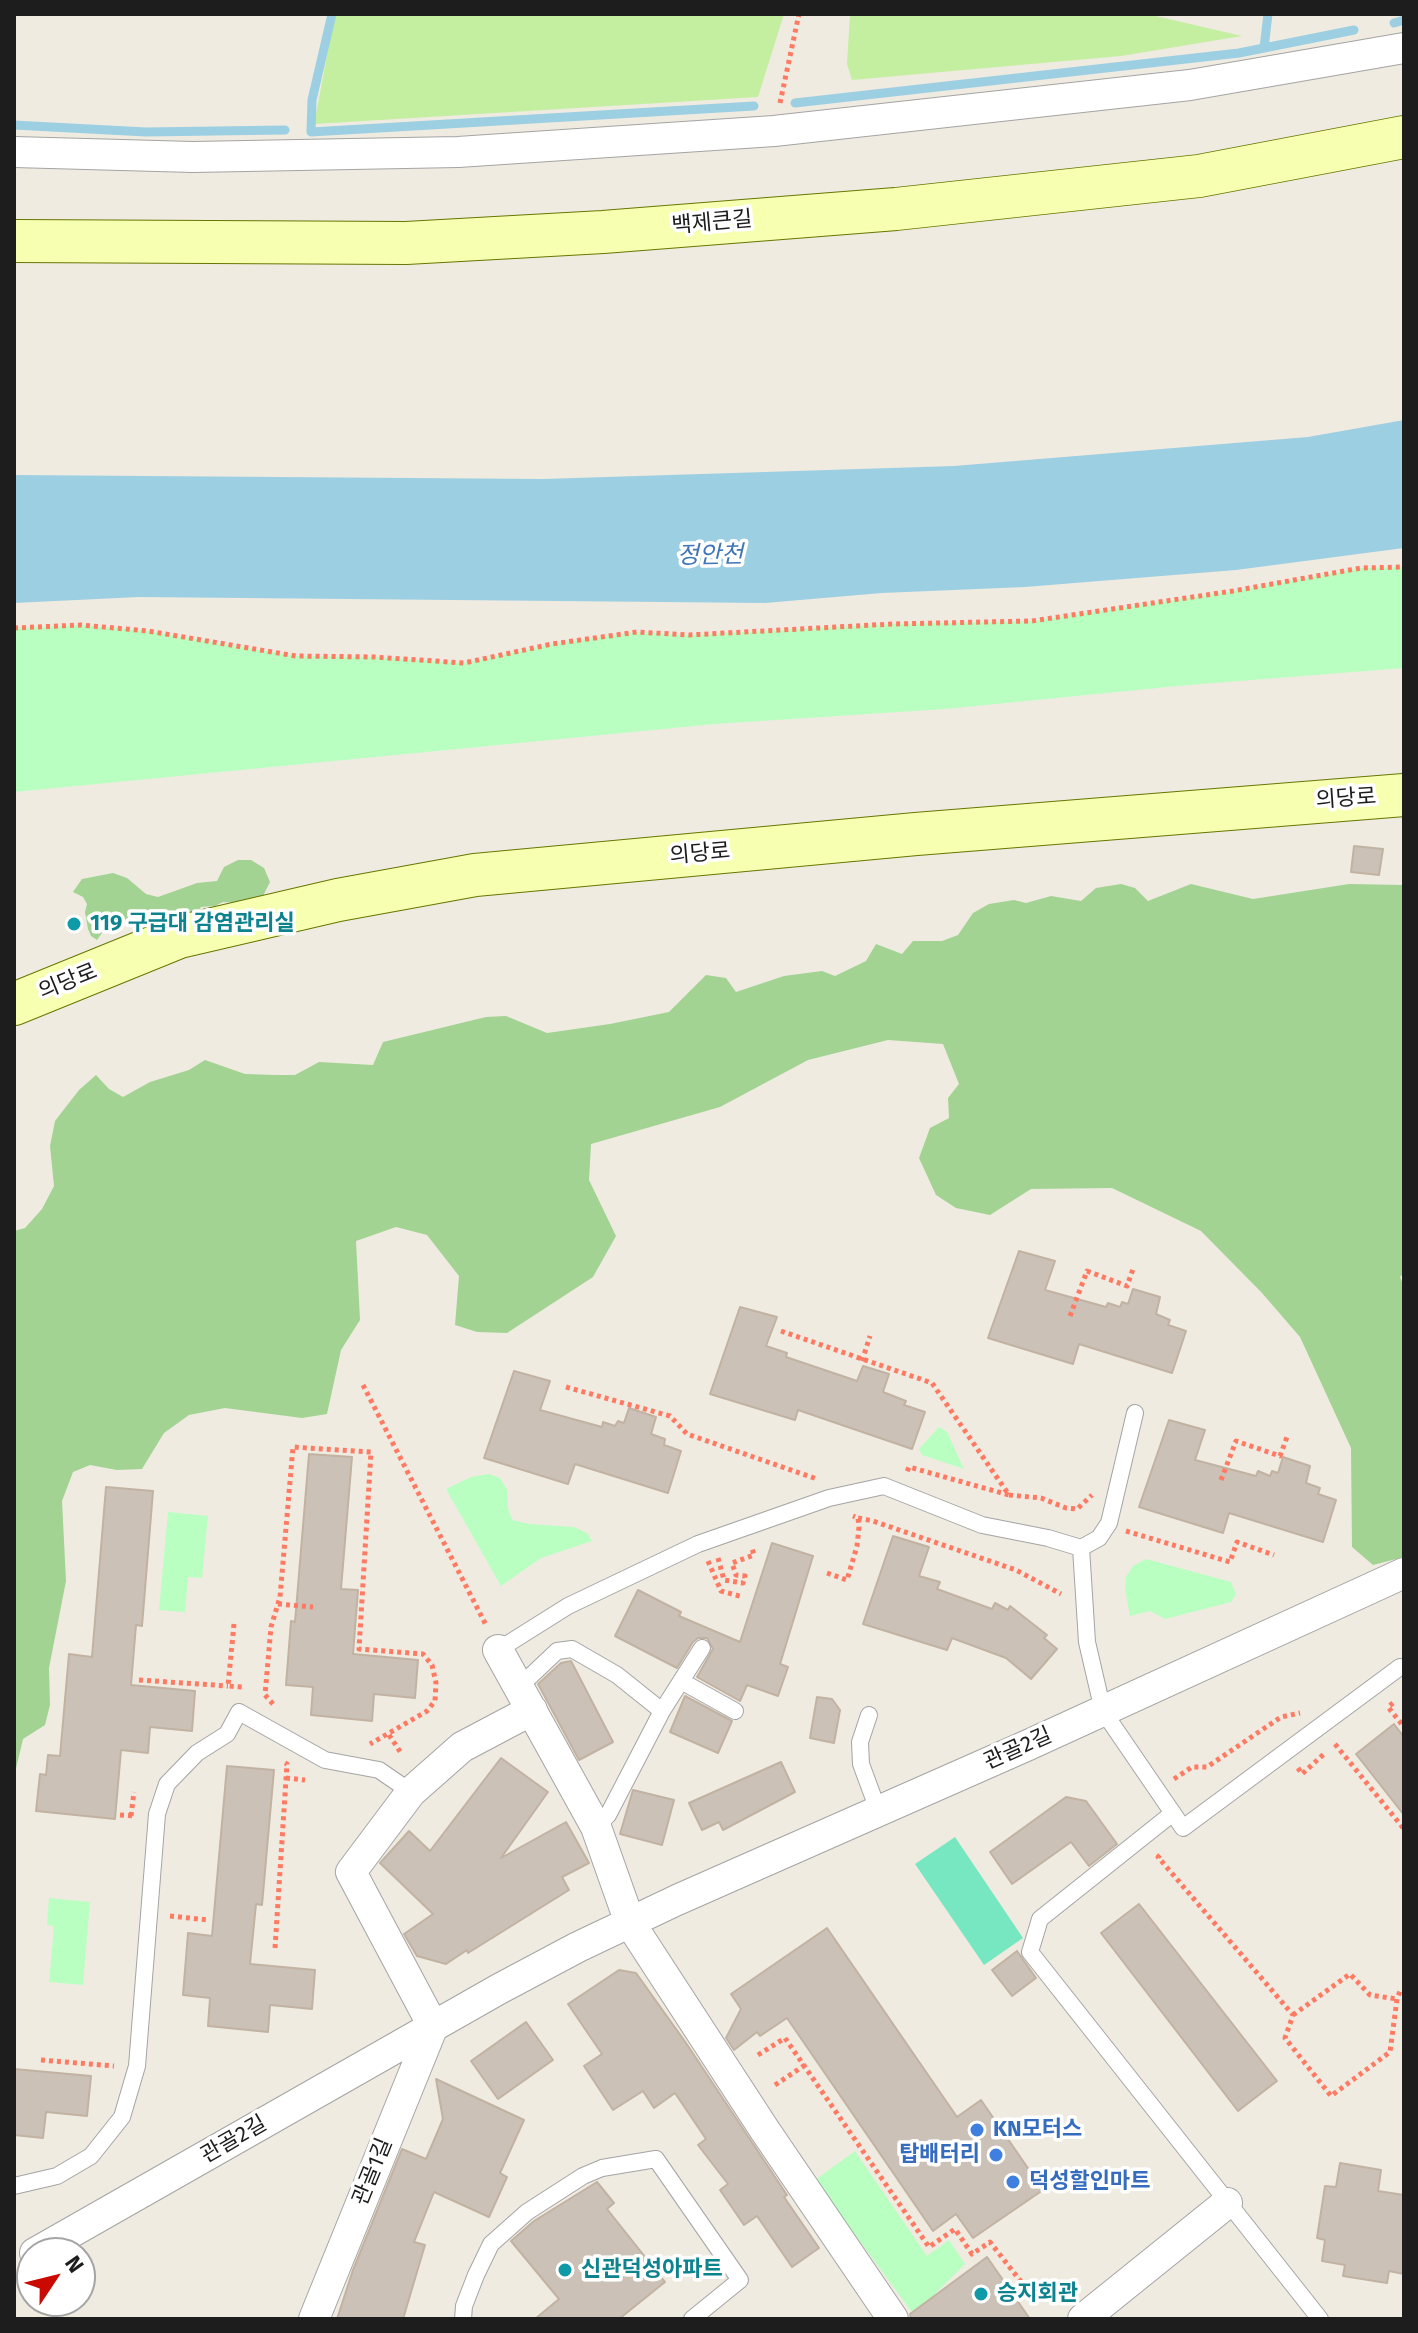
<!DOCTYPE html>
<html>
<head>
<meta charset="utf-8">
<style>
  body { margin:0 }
  #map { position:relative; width:1418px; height:2333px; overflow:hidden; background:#efebe1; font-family:"Fira Sans",sans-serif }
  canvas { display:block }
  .frame { position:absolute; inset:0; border:16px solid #1d1d1d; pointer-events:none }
  .north { position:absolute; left:16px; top:2237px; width:80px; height:80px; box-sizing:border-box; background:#fff; border:2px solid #a5a5a5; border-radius:50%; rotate:55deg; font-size:22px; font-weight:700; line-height:32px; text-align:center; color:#1d1d1d }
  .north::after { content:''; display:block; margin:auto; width:28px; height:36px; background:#ca0900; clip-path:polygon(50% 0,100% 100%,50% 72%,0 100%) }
</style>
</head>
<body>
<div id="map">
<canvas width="1418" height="2333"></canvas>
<div class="frame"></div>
<div class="north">N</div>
</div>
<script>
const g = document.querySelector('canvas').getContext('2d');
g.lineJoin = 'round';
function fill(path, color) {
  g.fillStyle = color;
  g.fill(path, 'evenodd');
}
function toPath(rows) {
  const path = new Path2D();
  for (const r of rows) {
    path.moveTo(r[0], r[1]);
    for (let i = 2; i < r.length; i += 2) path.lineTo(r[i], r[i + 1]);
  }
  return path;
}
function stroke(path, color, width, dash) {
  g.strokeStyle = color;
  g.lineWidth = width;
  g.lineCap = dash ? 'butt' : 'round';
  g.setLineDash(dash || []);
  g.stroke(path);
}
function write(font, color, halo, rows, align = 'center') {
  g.font = font + ' "Fira Sans","Noto Sans KR",sans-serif';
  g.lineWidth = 7;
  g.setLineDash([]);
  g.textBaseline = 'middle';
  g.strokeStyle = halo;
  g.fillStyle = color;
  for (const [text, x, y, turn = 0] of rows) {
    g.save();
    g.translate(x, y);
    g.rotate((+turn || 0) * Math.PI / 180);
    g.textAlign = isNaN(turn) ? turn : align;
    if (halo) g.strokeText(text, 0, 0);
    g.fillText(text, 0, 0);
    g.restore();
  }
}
fill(toPath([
  [335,14,784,14,758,97,314,124],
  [850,14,1147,14,1242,36,1121,56,852,80,847,64]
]), '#c4efa1');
fill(toPath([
  [238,860,251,860,264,868,270,882,259,904,223,902,215,906,201,907,196,914,171,918,154,929,125,921,115,922,107,926,97,940,91,936,88,929,85,912,87,904,83,897,73,892,82,879,113,873,127,878,146,894,158,897,197,883,217,881,224,867],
  [1121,884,1135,888,1148,901,1191,884,1253,899,1349,884,1404,885,1404,1273,1400,1277,1404,1287,1404,1557,1373,1565,1352,1547,1351,1448,1300,1337,1262,1293,1201,1231,1112,1188,1031,1189,990,1215,956,1208,936,1195,919,1158,930,1128,949,1118,948,1098,959,1084,943,1044,888,1040,808,1060,720,1107,591,1144,589,1180,616,1236,593,1277,507,1333,477,1332,455,1325,459,1276,427,1235,396,1227,356,1241,360,1320,341,1350,327,1414,302,1418,225,1408,189,1415,164,1433,142,1469,117,1470,90,1465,73,1472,62,1501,66,1581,49,1668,50,1705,45,1725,23,1739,14,1777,14,1231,25,1228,42,1209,54,1186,50,1146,55,1121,79,1090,96,1075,109,1089,123,1097,150,1082,189,1070,205,1060,245,1074,276,1075,295,1075,319,1062,373,1065,383,1042,486,1017,506,1016,547,1033,610,1024,669,1012,706,975,726,978,736,992,784,976,822,971,835,976,866,961,876,944,902,954,913,941,942,941,958,935,973,913,989,904,1014,900,1026,903,1051,896,1081,901,1096,888]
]), '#a2d392');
fill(toPath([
  [1404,567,1404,668,1188,685,945,709,715,724,14,792,14,628,81,625,148,631,296,656,374,657,464,663,552,644,637,632,689,635,892,624,1032,621,1233,591,1361,568],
  [939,1427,947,1432,964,1469,922,1455,919,1449],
  [489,1474,500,1478,507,1490,508,1508,512,1520,529,1524,574,1527,587,1533,592,1541,541,1558,501,1586,446,1489,471,1477],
  [168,1512,208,1516,202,1578,188,1577,185,1612,159,1610],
  [1146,1559,1231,1582,1236,1594,1231,1602,1165,1619,1150,1611,1130,1616,1125,1589,1126,1577,1133,1566],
  [49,1898,90,1902,83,1985,49,1982,54,1926,47,1925],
  [855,2151,927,2256,949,2240,965,2264,914,2315,815,2180]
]), '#b9ffc1');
fill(toPath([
  [955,1837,1023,1938,984,1965,915,1864]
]), '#77e7c1');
fill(toPath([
  [1404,420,1404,548,1236,570,1025,587,882,593,765,603,139,597,14,603,14,475,543,479,954,466,1308,437]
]), '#9dcfe2');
stroke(toPath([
  [332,14,312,100,311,132,754,106],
  [1394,23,1404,20],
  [1264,48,1268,14],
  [795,103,1239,53,1354,30],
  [14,125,146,132,285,130]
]), '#9dcfe2', 9);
const building = toPath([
  [1354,846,1383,849,1379,875,1351,872,1354,846],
  [1019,1251,1055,1261,1045,1290,1106,1307,1108,1303,1120,1307,1122,1302,1128,1304,1133,1289,1160,1297,1156,1314,1170,1320,1168,1325,1186,1331,1172,1373,1079,1344,1073,1364,988,1338,1019,1251],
  [740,1307,777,1317,766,1346,787,1353,786,1357,857,1381,863,1366,889,1374,883,1392,906,1401,904,1405,925,1412,912,1449,798,1410,795,1420,710,1394,740,1307],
  [514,1371,550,1381,540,1410,602,1427,603,1422,615,1426,618,1421,624,1423,629,1408,656,1417,651,1434,665,1439,664,1445,681,1451,668,1493,575,1464,568,1484,484,1458,514,1371],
  [1169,1420,1205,1430,1195,1460,1256,1476,1258,1471,1270,1476,1272,1471,1278,1473,1283,1457,1310,1466,1306,1483,1320,1488,1318,1494,1336,1500,1323,1542,1229,1513,1223,1533,1139,1507,1169,1420],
  [309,1454,352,1457,341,1589,358,1590,353,1654,418,1660,415,1698,374,1694,372,1721,311,1715,313,1687,286,1685,291,1621,295,1622,309,1454],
  [106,1487,153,1491,142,1626,136,1625,131,1685,195,1691,192,1731,150,1727,148,1753,121,1750,115,1819,36,1811,40,1774,46,1775,48,1755,60,1756,69,1654,92,1657,106,1487],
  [893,1536,929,1547,919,1576,940,1582,937,1589,992,1609,995,1603,1008,1610,1010,1606,1047,1635,1044,1638,1057,1649,1031,1679,1006,1658,952,1638,947,1650,863,1624,893,1536],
  [772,1543,813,1556,780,1664,788,1667,778,1696,747,1685,740,1701,697,1677,713,1649,707,1638,698,1638,693,1642,677,1668,615,1636,638,1590,681,1612,679,1616,740,1642,772,1543],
  [571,1661,613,1742,579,1760,538,1684,561,1663,571,1661],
  [685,1696,732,1721,718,1753,670,1732,685,1696],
  [817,1697,832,1699,840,1710,834,1743,810,1738,817,1697],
  [1394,1724,1404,1737,1404,1815,1356,1754,1394,1724],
  [501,1758,548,1792,501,1858,566,1822,589,1863,562,1877,569,1890,468,1953,467,1950,446,1964,417,1956,404,1934,433,1914,380,1863,409,1831,430,1851,501,1758],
  [781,1762,795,1792,723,1830,719,1822,702,1830,689,1803,781,1762],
  [227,1766,274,1770,262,1905,256,1904,250,1964,315,1970,312,2009,270,2005,268,2032,208,2026,210,1998,183,1995,188,1933,212,1936,227,1766],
  [633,1790,674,1800,662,1845,620,1834,633,1790],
  [1066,1797,1086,1801,1117,1844,1089,1866,1071,1842,1012,1884,990,1852,1066,1797],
  [1139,1904,1277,2081,1238,2111,1101,1933,1139,1904],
  [827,1928,957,2117,981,2100,1043,2190,973,2238,956,2214,933,2231,787,2018,760,2036,757,2032,734,2050,726,2038,741,2009,731,1994,827,1928],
  [1017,1951,1036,1978,1012,1996,992,1970,1017,1951],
  [619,1970,636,1973,686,2043,787,2195,784,2197,819,2248,792,2267,757,2216,744,2225,720,2190,728,2184,698,2145,706,2139,675,2093,654,2108,643,2091,613,2110,584,2066,602,2054,568,2004,619,1970],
  [526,2022,553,2060,498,2099,471,2061,526,2022],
  [14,2069,91,2076,87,2116,46,2112,43,2138,14,2135,14,2069],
  [436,2079,524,2120,500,2173,507,2177,489,2217,434,2192,414,2242,425,2245,403,2319,337,2319,353,2270,402,2149,426,2159,443,2119,436,2079],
  [1340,2163,1381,2170,1378,2191,1404,2195,1404,2274,1389,2271,1387,2283,1343,2276,1345,2265,1322,2261,1325,2240,1317,2238,1325,2186,1336,2187,1340,2163],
  [597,2182,614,2203,607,2209,665,2282,619,2319,535,2319,559,2299,511,2241,534,2221,597,2182],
  [987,2257,1030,2319,911,2319,910,2314,987,2257]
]);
fill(building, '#cbc1b7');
stroke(building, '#c2b2a2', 2);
const service = toPath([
  [1081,1548,1087,1642,1103,1711,1183,1828,1400,1667,1404,1668],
  [498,1650,568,1606,698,1544,829,1498,884,1486,982,1525,1048,1538,1081,1548,1099,1538,1109,1523,1135,1413],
  [681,1681,735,1711],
  [519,1687,557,1651,572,1649,617,1675,662,1711,608,1815,596,1827],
  [662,1711,702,1648],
  [869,1715,860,1742,861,1764,878,1810],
  [1173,1813,1040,1919,1030,1952,1320,2319],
  [14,2186,57,2176,91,2156,122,2117,137,2066,157,1814,167,1784,197,1753,227,1734,239,1712,325,1760,379,1770,411,1792],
  [463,2319,464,2306,476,2275,491,2244,527,2212,583,2176,602,2168,656,2159,740,2280,692,2319]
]);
const minor = toPath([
  [14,152,193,157,458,152,774,131,1190,85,1404,48],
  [498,1650,596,1827,630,1923,764,2129,893,2319],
  [35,2253,499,1989,578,1947,677,1900,1026,1746,1404,1573],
  [314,2319,433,2026,351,1872,411,1792,462,1747,532,1710],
  [1083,2319,1227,2203]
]);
const secondary = toPath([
  [14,241,406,243,603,232,896,209,1199,176,1404,137],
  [14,1004,179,937,338,900,475,875,916,834,1404,795]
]);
stroke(service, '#a4a4a4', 18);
stroke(minor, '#a4a4a4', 32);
stroke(secondary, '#657800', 44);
stroke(toPath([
  [780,103,799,14],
  [14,628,81,625,148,631,296,656,374,657,464,663,552,644,637,632,689,635,892,624,1032,621,1233,591,1361,568,1404,567],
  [1070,1316,1087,1271,1127,1286,1133,1269],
  [781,1331,932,1383,1009,1495,909,1467,906,1474],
  [862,1361,870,1336],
  [363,1385,487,1627],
  [566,1387,670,1416,687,1434,817,1479],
  [1221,1480,1236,1441,1280,1456,1287,1437],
  [1009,1495,1041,1498,1066,1508,1077,1509,1092,1495],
  [858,1518,873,1521,1016,1570,1061,1594],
  [1126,1531,1230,1562,1237,1542,1274,1555],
  [718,1558,724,1580,743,1583,745,1576,736,1575,732,1563,754,1555,752,1548],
  [708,1561,721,1591,743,1597],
  [827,1573,847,1580,857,1546,859,1527,858,1518,853,1516],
  [278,1604,313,1607],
  [234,1624,228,1686,242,1687],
  [139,1680,228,1686],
  [1393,1703,1388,1707,1404,1727],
  [273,1704,265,1695,271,1627,280,1597,293,1447,371,1452,359,1649,423,1654,432,1665,436,1683,435,1701,427,1711,370,1744],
  [389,1735,401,1753],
  [1335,1744,1404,1829],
  [1298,1768,1302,1774,1325,1753],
  [286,1778,305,1780],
  [1174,1779,1192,1767,1207,1767,1281,1717,1300,1713],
  [120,1815,136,1816],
  [131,1816,134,1792],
  [1160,1855,1158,1857,1293,2015,1285,2038,1331,2096,1390,2052,1397,1999,1400,1991,1404,1991],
  [170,1916,208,1920],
  [275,1948,287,1764,285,1763],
  [1293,2015,1350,1974,1370,1995,1397,1999],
  [758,2055,785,2038,929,2247,955,2229,972,2254,990,2242,1022,2283],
  [41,2060,114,2066],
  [775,2085,805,2065]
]), '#ff7a63', 5, [4, 4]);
stroke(service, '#fff', 16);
stroke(minor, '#fff', 30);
stroke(secondary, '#f7ffb0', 42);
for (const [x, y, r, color] of [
  [74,924,8,"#0f9aa8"],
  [977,2130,8,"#3f7fe0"],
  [996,2155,8,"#3f7fe0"],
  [1013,2182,8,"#3f7fe0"],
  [565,2270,8,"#0f9aa8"],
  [981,2294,8,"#0f9aa8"]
]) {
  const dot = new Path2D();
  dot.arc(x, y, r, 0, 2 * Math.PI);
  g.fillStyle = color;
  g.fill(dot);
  stroke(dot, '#fff', 3);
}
write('22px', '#1d1d1d', '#fff', [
  ["백제큰길",712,223,-5],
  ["의당로",1346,799,-4],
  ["의당로",700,854,-5],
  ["의당로",68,982,-22],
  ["관골2길",1018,1749,-24],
  ["관골2길",234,2140,-30],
  ["관골1길",373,2172,-68]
]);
write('bold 22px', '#0d838f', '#fff', [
  ["119 구급대 감염관리실",90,924],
  ["신관덕성아파트",581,2270],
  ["승지회관",997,2294]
], 'left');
write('bold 22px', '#366cbe', '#fff', [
  ["KN모터스",993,2130],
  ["탑배터리",980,2155,"right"],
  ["덕성할인마트",1029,2182]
], 'left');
write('italic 24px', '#4076b6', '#fff', [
  ["정안천",710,556,-1]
]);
</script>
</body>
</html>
